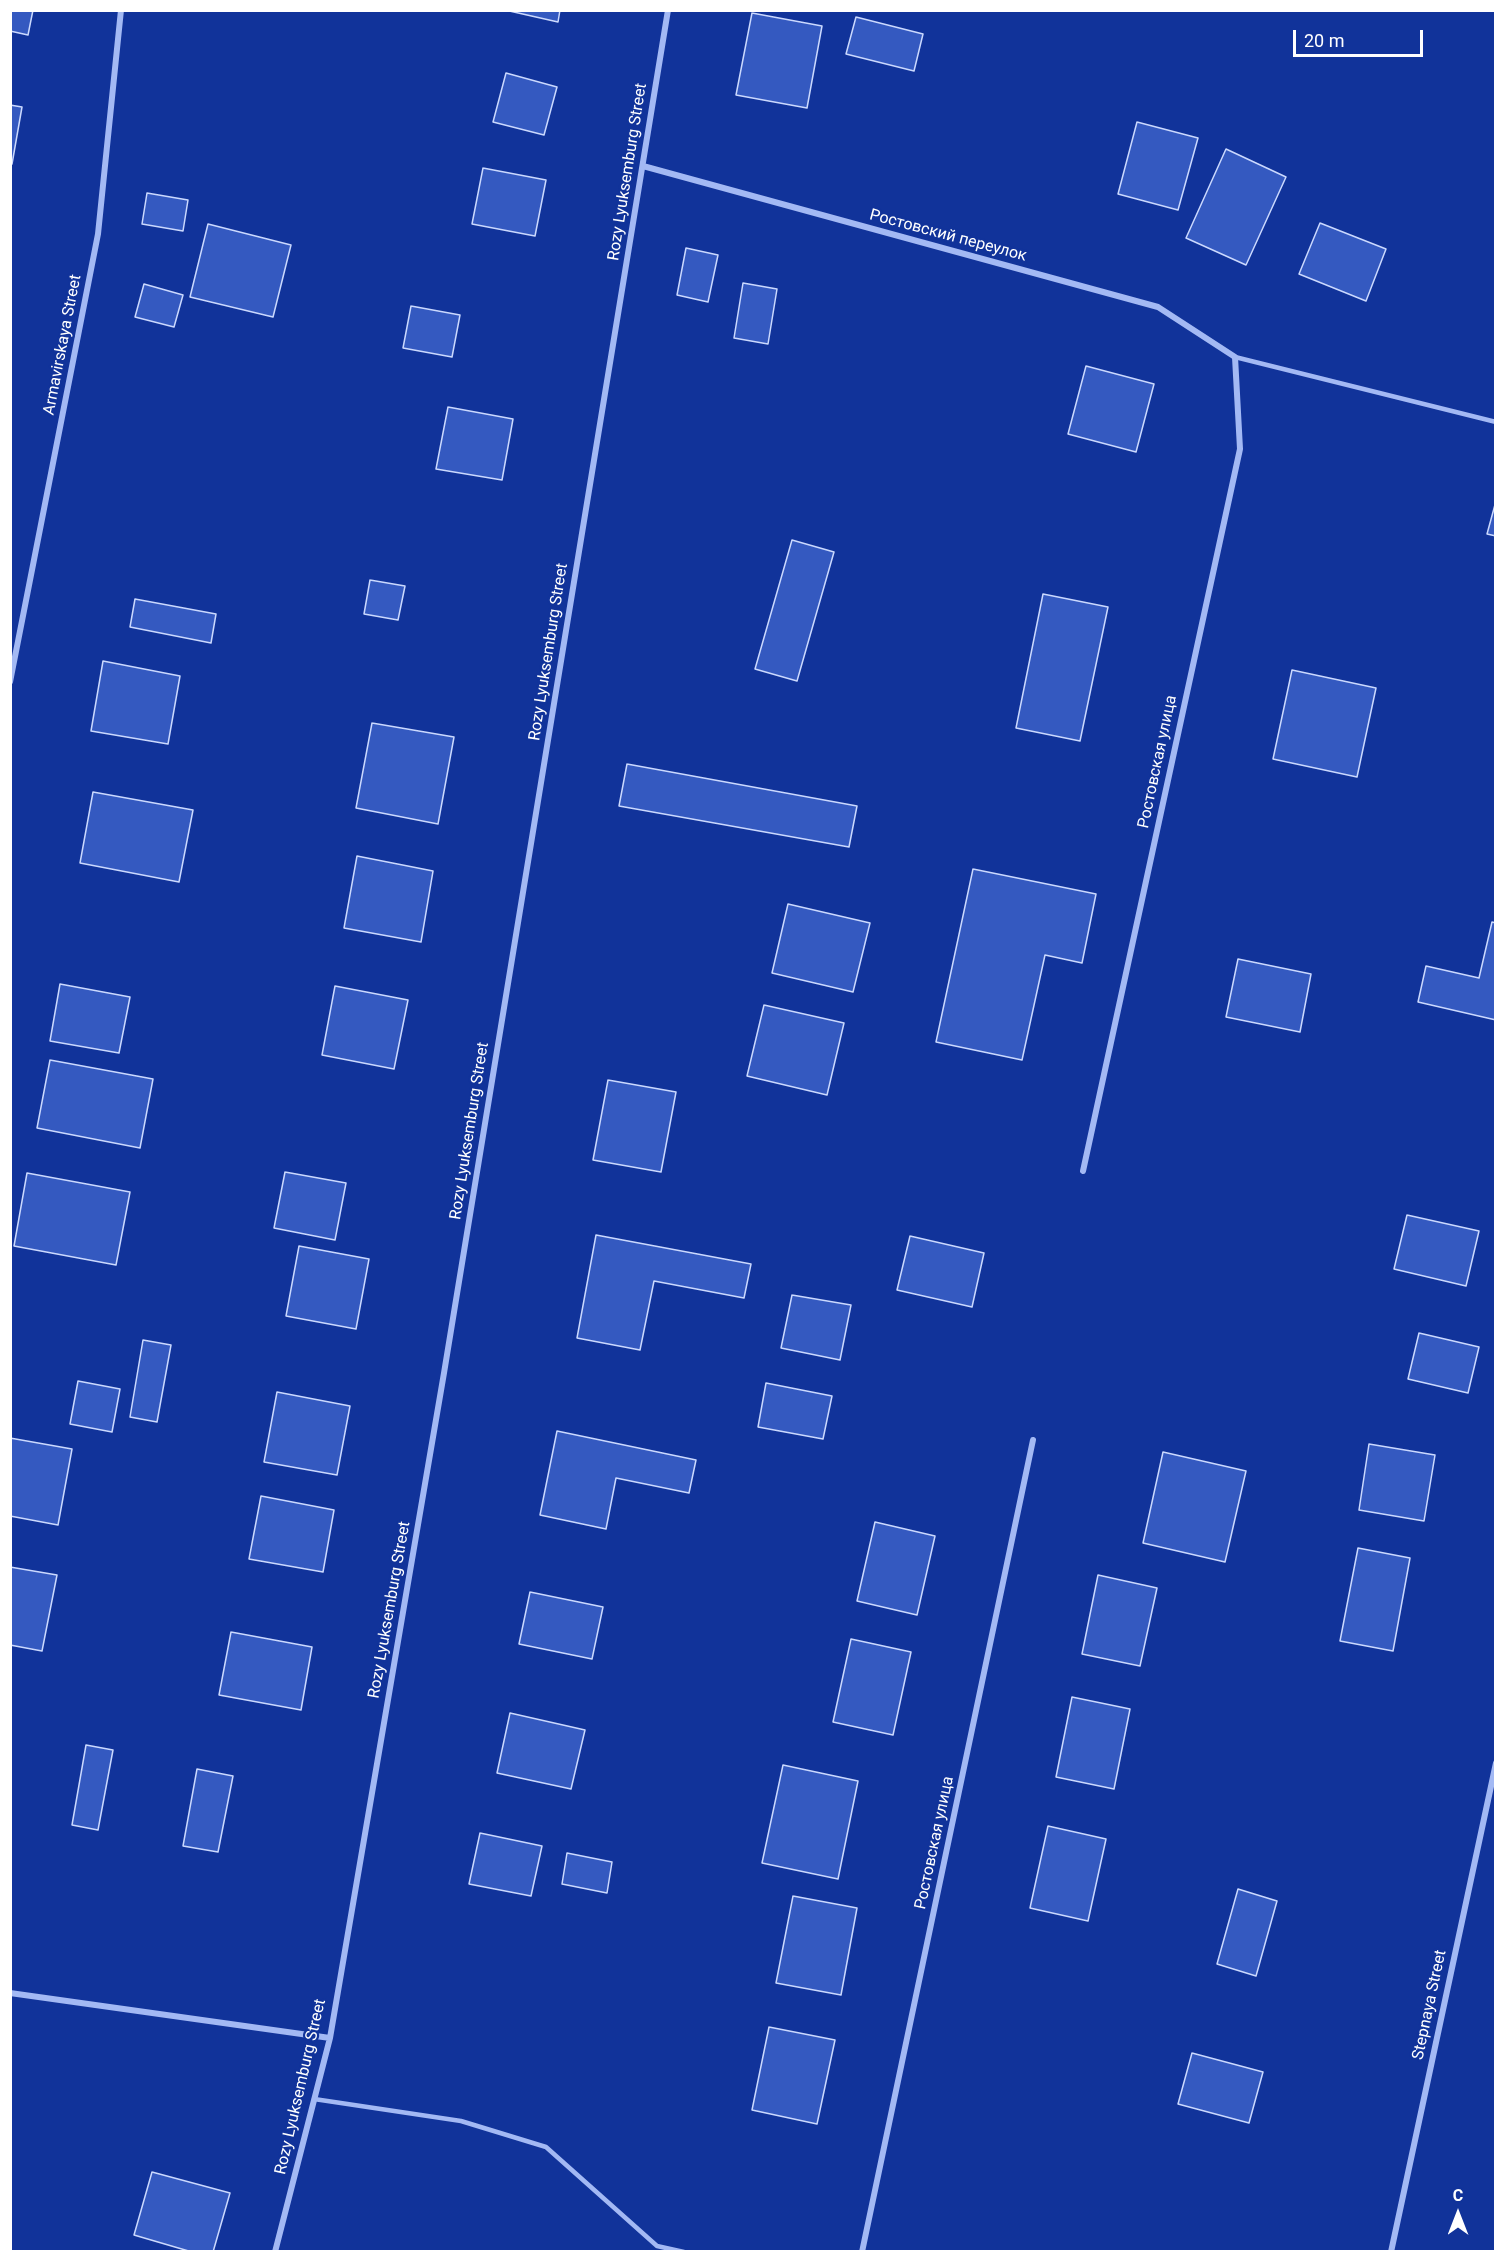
<!DOCTYPE html>
<html>
<head>
<meta charset="utf-8">
<style>
  body { margin:0 }
  #map { position:relative; width:1506px; height:2262px; overflow:hidden; background:#11339a; font-family:Roboto,sans-serif }
  canvas { display:block }
  .frame { position:absolute; inset:0; border:12px solid #fff; pointer-events:none }
  .north { position:absolute; left:1428px; top:2184px; width:60px; height:60px; -webkit-text-stroke:4px #11339a; paint-order:stroke; rotate:0deg; font-size:16px; font-weight:700; line-height:24px; text-align:center; color:#fff }
  .north::after { content:''; display:block; margin:auto; width:21px; height:27px; background:#fff; clip-path:polygon(50% 0,100% 100%,50% 72%,0 100%) }
  .scale { position:absolute; left:1293px; top:30px; width:130px; height:27px; box-sizing:border-box; border:3px solid #fff; border-top:0; padding-left:8px; font-size:18px; line-height:21px; white-space:nowrap; color:#fff; -webkit-text-stroke:4px #11339a; paint-order:stroke }
</style>
</head>
<body>
<div id="map">
<canvas width="1506" height="2262"></canvas>
<div class="frame"></div>
<div class="north">С</div>
<div class="scale">20 m</div>
</div>
<script>
const g = document.querySelector('canvas').getContext('2d');
g.lineJoin = 'round';
function fill(path, color) {
  g.fillStyle = color;
  g.fill(path, 'evenodd');
}
function toPath(rows) {
  const path = new Path2D();
  for (const r of rows) {
    path.moveTo(r[0], r[1]);
    for (let i = 2; i < r.length; i += 2) path.lineTo(r[i], r[i + 1]);
  }
  return path;
}
function stroke(path, color, width, dash) {
  g.strokeStyle = color;
  g.lineWidth = width;
  g.lineCap = dash ? 'butt' : 'round';
  g.setLineDash(dash || []);
  g.stroke(path);
}
function write(font, color, halo, rows, align = 'center') {
  g.font = font + ' Roboto,sans-serif';
  g.lineWidth = 4.5;
  g.setLineDash([]);
  g.textBaseline = 'middle';
  g.strokeStyle = halo;
  g.fillStyle = color;
  for (const [text, x, y, turn = 0] of rows) {
    g.save();
    g.translate(x, y);
    g.rotate((+turn || 0) * Math.PI / 180);
    g.textAlign = isNaN(turn) ? turn : align;
    if (halo) g.strokeText(text, 0, 0);
    g.fillText(text, 0, 0);
    g.restore();
  }
}
const building = toPath([
  [10,10,33,10,28,35,10,31,10,10],
  [505,10,560,10,558,22,505,10],
  [752,13,822,26,807,108,736,95,752,13],
  [856,17,923,34,914,71,846,54,856,17],
  [506,73,557,87,544,135,493,122,506,73],
  [10,105,22,107,12,164,10,164,10,105],
  [1137,122,1198,138,1178,210,1118,194,1137,122],
  [1226,149,1286,177,1246,265,1186,238,1226,149],
  [483,168,546,180,535,236,472,224,483,168],
  [147,193,188,200,183,231,142,224,147,193],
  [1320,223,1386,249,1366,301,1299,274,1320,223],
  [208,224,291,245,273,317,190,297,208,224],
  [686,248,718,255,708,302,677,295,686,248],
  [743,283,777,289,768,344,734,338,743,283],
  [144,284,183,295,174,327,135,317,144,284],
  [411,306,460,315,452,357,403,348,411,306],
  [1086,366,1154,384,1136,452,1068,434,1086,366],
  [448,407,513,419,502,480,436,469,448,407],
  [1496,501,1496,536,1487,534,1496,501],
  [792,540,834,552,797,681,755,669,792,540],
  [370,580,405,586,398,620,364,614,370,580],
  [1043,594,1108,607,1080,741,1016,728,1043,594],
  [135,599,216,614,211,643,130,627,135,599],
  [103,661,180,676,168,744,91,731,103,661],
  [1292,670,1376,688,1357,777,1273,759,1292,670],
  [372,723,454,737,438,824,356,808,372,723],
  [627,764,857,806,849,847,619,806,627,764],
  [93,792,193,810,179,882,80,863,93,792],
  [357,856,433,871,421,942,344,928,357,856],
  [973,869,1096,894,1082,963,1045,955,1022,1060,936,1042,973,869],
  [788,904,870,923,853,992,772,973,788,904],
  [1492,922,1496,923,1496,1020,1418,1002,1426,966,1479,978,1492,922],
  [1238,959,1311,974,1300,1032,1226,1017,1238,959],
  [60,984,130,997,119,1053,50,1041,60,984],
  [335,986,408,1000,394,1069,322,1055,335,986],
  [764,1005,844,1023,827,1095,747,1076,764,1005],
  [50,1060,153,1079,140,1148,37,1128,50,1060],
  [608,1080,676,1092,661,1172,593,1160,608,1080],
  [285,1172,346,1183,335,1240,274,1228,285,1172],
  [27,1173,130,1192,116,1265,14,1246,27,1173],
  [1407,1215,1479,1231,1466,1286,1394,1269,1407,1215],
  [596,1235,751,1264,744,1298,654,1281,640,1350,577,1338,596,1235],
  [910,1236,984,1253,972,1307,897,1290,910,1236],
  [299,1246,369,1259,356,1329,286,1316,299,1246],
  [792,1295,851,1305,840,1360,781,1348,792,1295],
  [1419,1333,1479,1347,1468,1393,1408,1379,1419,1333],
  [143,1340,171,1345,157,1422,130,1417,143,1340],
  [78,1381,120,1389,112,1432,70,1424,78,1381],
  [766,1383,832,1396,823,1439,758,1427,766,1383],
  [277,1392,350,1406,337,1475,264,1462,277,1392],
  [557,1431,696,1460,689,1493,616,1478,606,1529,540,1515,557,1431],
  [10,1438,72,1449,58,1525,10,1516,10,1438],
  [1369,1444,1435,1455,1424,1521,1359,1510,1369,1444],
  [1163,1452,1246,1471,1225,1562,1143,1543,1163,1452],
  [261,1496,334,1510,323,1572,249,1559,261,1496],
  [875,1522,935,1536,917,1615,857,1601,875,1522],
  [1358,1548,1410,1558,1393,1651,1340,1641,1358,1548],
  [10,1567,57,1575,42,1651,10,1645,10,1567],
  [1098,1575,1157,1588,1140,1666,1082,1654,1098,1575],
  [530,1592,603,1607,592,1659,519,1644,530,1592],
  [231,1632,312,1647,301,1710,219,1695,231,1632],
  [851,1639,911,1652,893,1735,833,1722,851,1639],
  [1072,1697,1130,1709,1114,1789,1056,1777,1072,1697],
  [510,1713,585,1730,571,1789,497,1773,510,1713],
  [86,1745,113,1750,98,1830,72,1825,86,1745],
  [783,1765,858,1781,838,1879,762,1863,783,1765],
  [197,1769,233,1776,218,1852,183,1846,197,1769],
  [1048,1826,1106,1839,1088,1921,1030,1908,1048,1826],
  [480,1833,542,1846,531,1896,469,1884,480,1833],
  [567,1853,612,1862,607,1893,562,1884,567,1853],
  [1238,1889,1277,1901,1256,1976,1217,1964,1238,1889],
  [793,1896,857,1908,841,1995,776,1983,793,1896],
  [769,2027,835,2040,817,2124,752,2110,769,2027],
  [1192,2053,1263,2072,1249,2123,1178,2104,1192,2053],
  [152,2172,230,2193,213,2252,192,2252,134,2235,152,2172]
]);
fill(building, '#3459c0');
stroke(building, '#cbd9fe', 1.5);
stroke(toPath([
  [1235,357,1496,422],
  [314,2099,461,2121,546,2147,657,2246,684,2252]
]), '#a3b9f4', 4.5);
stroke(toPath([
  [643,166,1158,307,1235,357,1240,449,1083,1171],
  [10,682,98,234,121,10],
  [10,1993,330,2038],
  [275,2252,330,2038,444,1373,668,10],
  [862,2252,1033,1440],
  [1391,2252,1496,1763]
]), '#a3b9f4', 6);
write('16px', '#fff', '#11339a', [
  ["Rozy Lyuksemburg Street",628,172,-81],
  ["Ростовский переулок",948,236,15],
  ["Armavirskaya Street",63,345,-79],
  ["Rozy Lyuksemburg Street",549,652,-81],
  ["Ростовская улица",1158,762,-78],
  ["Rozy Lyuksemburg Street",470,1131,-81],
  ["Rozy Lyuksemburg Street",390,1610,-80],
  ["Ростовская улица",935,1843,-78],
  ["Stepnaya Street",1430,2005,-78],
  ["Rozy Lyuksemburg Street",301,2087,-77]
]);
</script>
</body>
</html>
